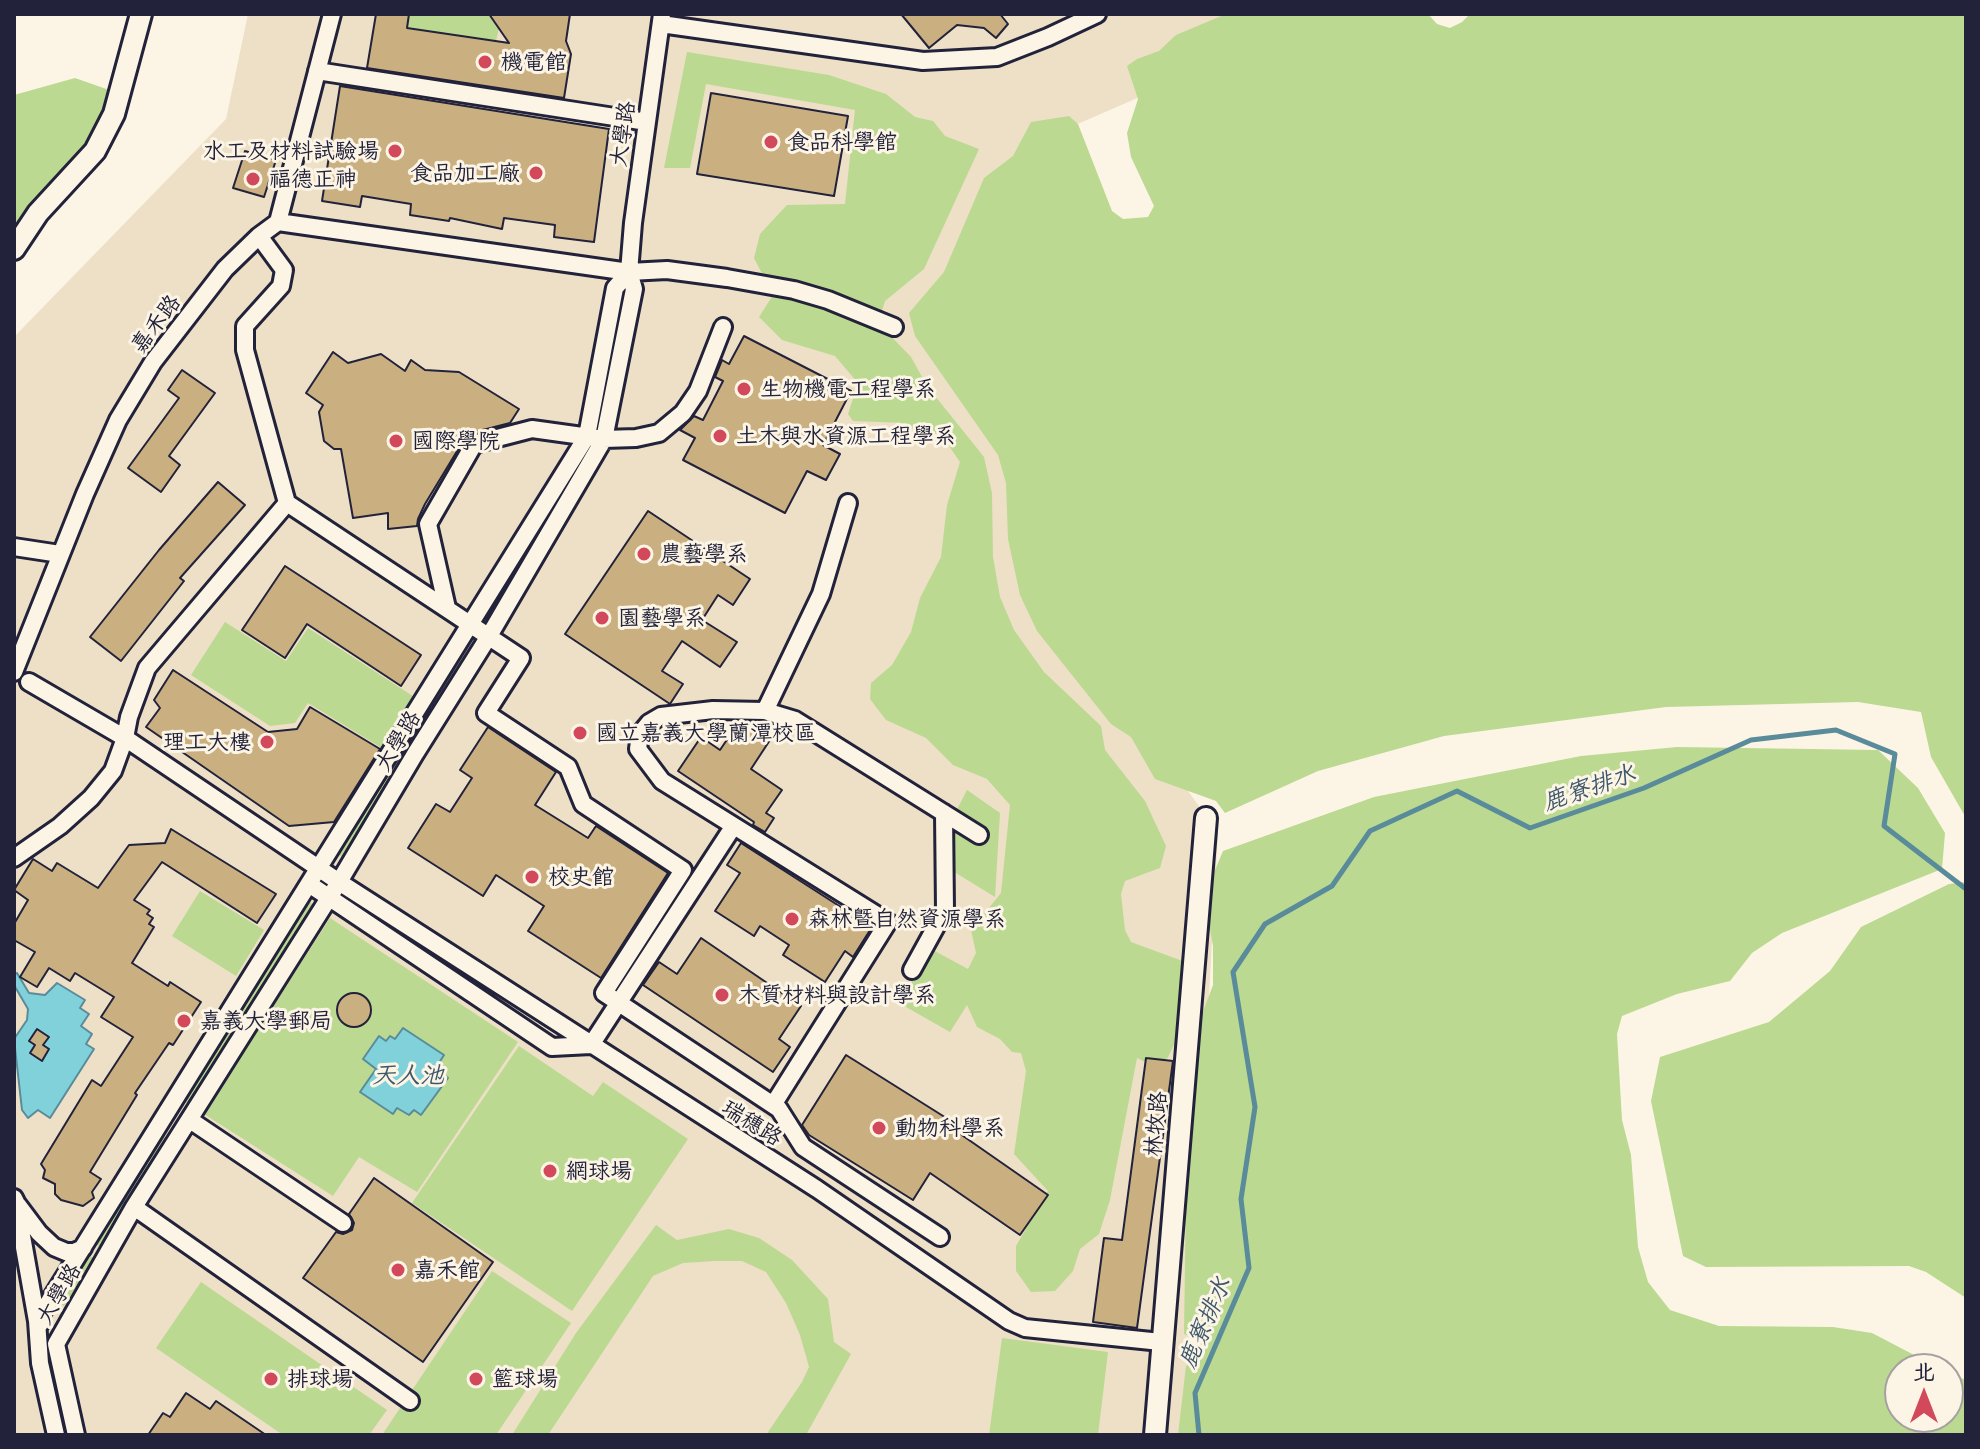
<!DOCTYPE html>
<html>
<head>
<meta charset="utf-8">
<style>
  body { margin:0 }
  #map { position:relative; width:1980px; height:1449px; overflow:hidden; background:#fcf5e5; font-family:Mali,"LXGW WenKai TC",sans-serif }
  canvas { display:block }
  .frame { position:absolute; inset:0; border:16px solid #22223b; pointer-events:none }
  .north { position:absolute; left:1884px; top:1353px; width:80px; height:80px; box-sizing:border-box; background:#fcf5e5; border:2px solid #a5a1a1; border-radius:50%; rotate:0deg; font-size:22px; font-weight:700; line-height:32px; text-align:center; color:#22223b }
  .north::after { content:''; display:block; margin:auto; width:28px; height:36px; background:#d1495b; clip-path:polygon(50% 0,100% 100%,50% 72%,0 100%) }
</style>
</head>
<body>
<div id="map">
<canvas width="1980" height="1449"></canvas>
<div class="frame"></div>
<div class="north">北</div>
</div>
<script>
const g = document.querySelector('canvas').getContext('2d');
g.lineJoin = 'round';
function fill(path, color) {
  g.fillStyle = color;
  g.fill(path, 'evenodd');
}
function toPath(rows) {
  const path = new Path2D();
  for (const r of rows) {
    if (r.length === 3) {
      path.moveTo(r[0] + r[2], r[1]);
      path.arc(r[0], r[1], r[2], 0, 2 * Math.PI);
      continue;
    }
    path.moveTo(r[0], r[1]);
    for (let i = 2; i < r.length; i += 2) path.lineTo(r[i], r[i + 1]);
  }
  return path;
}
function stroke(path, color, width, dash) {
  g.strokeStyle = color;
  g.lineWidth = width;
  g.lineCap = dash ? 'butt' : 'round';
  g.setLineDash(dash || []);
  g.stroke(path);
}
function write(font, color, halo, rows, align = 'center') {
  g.font = font + ' Mali,"LXGW WenKai TC",sans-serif';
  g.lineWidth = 6;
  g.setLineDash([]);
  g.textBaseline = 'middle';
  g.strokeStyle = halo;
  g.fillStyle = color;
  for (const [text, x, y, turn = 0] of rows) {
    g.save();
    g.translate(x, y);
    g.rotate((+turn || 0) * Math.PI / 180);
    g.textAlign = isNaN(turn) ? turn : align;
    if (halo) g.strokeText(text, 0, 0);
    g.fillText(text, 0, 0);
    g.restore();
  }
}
fill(toPath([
  [248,14,1330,14,1041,140,1075,632,1218,833,1185,1435,14,1435,14,337,226,119]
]), '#ede0c7');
fill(toPath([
  [409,14,491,14,499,28,496,41,407,28],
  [1226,14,1428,14,1437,24,1450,28,1462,22,1470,14,1966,14,1966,818,1931,757,1921,712,1858,702,1666,707,1444,736,1318,771,1225,813,1216,801,1155,779,1131,737,1111,724,1037,631,1020,595,1008,539,1006,483,998,455,915,336,909,313,944,272,984,178,1013,156,1031,122,1069,116,1078,124,1112,211,1123,219,1148,217,1154,206,1131,157,1127,133,1138,99,1127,66,1137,59,1159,51,1176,35],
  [687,52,829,75,886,94,915,117,933,121,945,136,979,149,924,269,885,301,878,323,911,357,927,386,984,457,992,493,993,557,1000,597,1014,630,1044,672,1101,726,1105,750,1145,801,1166,846,1160,868,1125,881,1121,894,1125,930,1131,942,1188,963,1180,986,1178,1037,1168,1057,1158,1068,1137,1058,1110,1200,1099,1234,1080,1249,1073,1271,1055,1291,1031,1292,1016,1271,1016,1246,1048,1191,1014,1154,1026,1071,1021,1053,1012,1052,1000,1039,977,1027,967,1005,950,1032,899,1003,931,949,968,969,976,953,971,930,1001,893,1010,805,987,779,953,765,926,738,886,720,870,699,871,683,892,665,911,632,920,598,941,557,947,505,960,462,945,440,919,434,906,423,853,421,848,414,858,383,835,356,782,340,759,317,773,295,754,258,760,234,787,205,845,204,855,110,706,84,690,168,664,168],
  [75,78,115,92,89,144,14,233,14,95],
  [225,622,286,661,308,628,425,704,393,755,308,703,295,723,270,726,191,675],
  [464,649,470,652,426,723,421,720],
  [1677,747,1878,750,1918,788,1945,833,1942,869,1782,933,1752,953,1730,981,1677,994,1622,1016,1617,1034,1622,1120,1631,1155,1638,1247,1648,1282,1670,1310,1719,1326,1833,1327,1872,1333,1941,1369,1900,1369,1900,1417,1948,1417,1948,1373,1966,1380,1966,1435,1178,1435,1186,1366,1198,1359,1202,1348,1195,1338,1184,1334,1187,1126,1196,1030,1213,985,1213,946,1204,896,1223,851,1374,797,1581,756],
  [394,763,399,767,342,857,337,854],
  [967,790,1000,813,995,897,951,870,949,825],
  [1966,882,1966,1298,1926,1272,1909,1266,1706,1267,1683,1256,1651,1101,1660,1057,1769,1022,1830,971,1861,927,1949,884],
  [200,891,264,930,236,976,172,936],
  [308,901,314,905,189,1105,184,1101],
  [330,918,518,1042,417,1192,359,1157,333,1196,204,1114],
  [519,1046,593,1096,603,1082,688,1139,572,1311,412,1203],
  [163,1136,168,1139,102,1248,97,1245],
  [656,1225,677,1240,729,1229,759,1238,792,1260,828,1299,834,1342,851,1354,806,1435,766,1435,802,1382,809,1367,800,1335,786,1303,766,1272,742,1261,715,1261,683,1263,653,1276,548,1435,512,1435,576,1333],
  [89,1255,95,1259,64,1306,59,1303],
  [492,1271,571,1323,496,1435,382,1435],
  [201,1282,387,1410,369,1435,283,1435,156,1348],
  [1002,1338,1108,1352,1098,1435,989,1435],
  [53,1361,68,1435,62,1435,47,1362]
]), '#bbd991');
const water = toPath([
  [17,973,29,993,45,995,57,983,85,1000,80,1008,89,1014,81,1026,92,1034,86,1044,94,1049,50,1118,38,1110,28,1118,22,1110,14,1039,27,1020,28,1009,14,985,14,975,17,973],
  [403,1028,444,1055,439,1063,445,1068,442,1073,448,1078,421,1115,414,1110,409,1115,397,1108,393,1114,360,1092,376,1069,363,1059,379,1036,386,1041,390,1036,395,1039,403,1028]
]);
fill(water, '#80d1da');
stroke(water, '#5a8b9a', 2);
stroke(toPath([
  [1199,1435,1195,1393,1249,1268,1241,1199,1255,1107,1233,972,1265,924,1332,886,1370,831,1457,791,1530,828,1644,788,1751,740,1836,730,1895,754,1884,826,1966,889]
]), '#5a8b9a', 5);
const building = toPath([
  [376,14,409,14,407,28,509,43,489,14,570,14,566,41,571,54,564,98,367,68,376,14],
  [901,14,1000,14,1008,24,996,38,984,28,957,25,929,48,901,14],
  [340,86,609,129,594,242,554,237,555,225,504,218,502,229,450,218,449,221,410,215,411,204,362,196,360,207,322,201,340,86],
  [711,93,848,116,834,196,697,174,711,93],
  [245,151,276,160,264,197,233,188,245,151],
  [744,336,851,391,823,445,840,454,826,480,807,471,785,513,683,460,695,438,680,430,694,416,703,420,723,381,715,377,722,360,729,364,744,336],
  [333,352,348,363,381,354,405,371,411,360,425,370,459,372,519,409,510,423,471,433,465,438,425,504,418,519,417,526,388,529,388,513,353,518,341,449,334,449,324,441,319,412,323,405,306,393,333,352],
  [182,370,215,393,169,456,180,465,161,492,128,468,179,398,168,390,182,370],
  [218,482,245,505,180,578,184,581,121,661,90,637,159,550,218,482],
  [648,511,750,579,733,605,718,595,702,620,737,642,720,667,682,641,662,671,683,684,670,704,565,634,648,511],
  [285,566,421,655,401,686,307,624,285,658,242,630,285,566],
  [173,670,268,732,297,729,310,707,380,749,334,822,289,826,146,727,160,708,154,700,173,670],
  [739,722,749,722,772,737,751,769,782,790,766,813,774,818,765,832,753,825,754,822,678,771,701,737,720,750,739,722],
  [488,727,556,772,535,805,588,838,596,826,668,873,601,978,528,931,544,906,496,875,483,896,408,848,436,804,450,812,472,778,460,770,488,727],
  [171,829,276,894,257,923,162,862,134,900,150,910,147,914,153,918,149,924,154,927,132,963,168,986,170,982,201,1002,173,1045,169,1043,135,1093,137,1095,90,1172,101,1179,92,1192,94,1198,83,1206,61,1200,55,1194,55,1184,43,1178,45,1170,41,1164,92,1080,101,1086,133,1037,101,1017,114,997,75,973,70,981,49,968,37,987,20,977,35,952,14,940,14,924,28,900,14,890,33,859,52,871,57,863,98,888,129,845,165,843,171,829],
  [741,843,872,927,853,957,845,951,825,982,783,955,789,945,760,926,754,936,715,911,740,873,727,865,741,843],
  [701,938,801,1006,779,1039,790,1047,773,1072,643,985,659,962,677,974,701,938],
  [354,1010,17],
  [37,1029,49,1037,43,1045,49,1049,42,1061,30,1053,35,1045,29,1041,37,1029],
  [846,1055,959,1126,956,1131,1048,1195,1020,1235,930,1173,913,1200,809,1135,802,1125,846,1055],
  [1146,1058,1173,1061,1137,1328,1093,1322,1104,1238,1122,1240,1146,1058],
  [374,1178,493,1262,423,1362,303,1278,336,1232,343,1234,352,1230,354,1223,349,1214,374,1178],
  [186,1393,210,1409,216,1401,266,1435,148,1435,163,1413,170,1417,186,1393]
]);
fill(building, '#caaf80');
stroke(building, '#22223b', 2);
const minor = toPath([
  [661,24,923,61,997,57,1048,37,1097,14],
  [317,71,647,122],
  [278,222,629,272,667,270,727,278,794,290,828,300,894,327],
  [259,236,284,270,281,286,245,326,245,350,287,503],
  [14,547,60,554],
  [447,608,428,524,474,444,532,429,604,439,636,438,659,433,683,413,698,391,723,327],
  [14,672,85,494,118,420,153,362,225,269,259,236,278,222,332,14],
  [29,682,125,738,339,882,817,1189,1009,1321,1025,1328,1161,1342],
  [765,711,821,594,848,503],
  [14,858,60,826,91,798,113,771,125,738,129,717,147,668,287,503,521,658,486,713,568,767,583,804,683,870,604,993,779,1109,803,1147,940,1237],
  [309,884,552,1047,591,1045,733,827],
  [912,970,945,910,944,813],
  [773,1105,888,922,662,781,638,749,640,734,649,723,661,716,713,710,765,711,795,720,979,835],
  [190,1120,343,1223],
  [14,1198,16,1202,37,1321,40,1324],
  [18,1205,39,1233,54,1247,66,1252,74,1252,83,1248],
  [134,1207,410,1401],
  [56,1435,40,1363,37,1321,587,436,615,288,629,272],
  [76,1435,56,1344,134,1207,339,882,415,754,489,636,604,439,634,289,629,272,633,223,662,14]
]);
const tertiary = toPath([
  [14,249,38,213,95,151,114,114,141,14],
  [1155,1435,1206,818]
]);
stroke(minor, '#22223b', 22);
stroke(tertiary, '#22223b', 26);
stroke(minor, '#fcf5e5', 16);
stroke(tertiary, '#fcf5e5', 20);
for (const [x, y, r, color] of [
  [485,62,8,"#d1495b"],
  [771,142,8,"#d1495b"],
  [395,151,8,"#d1495b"],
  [536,173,8,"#d1495b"],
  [253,179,8,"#d1495b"],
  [744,389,8,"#d1495b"],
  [720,436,8,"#d1495b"],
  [396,441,8,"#d1495b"],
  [644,554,8,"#d1495b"],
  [602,618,8,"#d1495b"],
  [580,733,8,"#d1495b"],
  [267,742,8,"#d1495b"],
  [532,877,8,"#d1495b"],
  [792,919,8,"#d1495b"],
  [722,995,8,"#d1495b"],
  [184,1021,8,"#d1495b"],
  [879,1128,8,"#d1495b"],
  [550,1171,8,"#d1495b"],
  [398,1270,8,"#d1495b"],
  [271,1379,8,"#d1495b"],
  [476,1379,8,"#d1495b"]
]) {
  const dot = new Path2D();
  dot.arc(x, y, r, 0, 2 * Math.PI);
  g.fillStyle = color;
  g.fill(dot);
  stroke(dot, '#fcf5e5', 3);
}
write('22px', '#22223b', '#fcf5e5', [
  ["機電館",501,62],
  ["食品科學館",787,142],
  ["水工及材料試驗場",379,151,"right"],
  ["食品加工廠",520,173,"right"],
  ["福德正神",269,179],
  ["生物機電工程學系",760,389],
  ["土木與水資源工程學系",736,436],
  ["國際學院",412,441],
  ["農藝學系",660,554],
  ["園藝學系",618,618],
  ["國立嘉義大學蘭潭校區",596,733],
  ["理工大樓",251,742,"right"],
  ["校史館",548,877],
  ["森林暨自然資源學系",808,919],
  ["木質材料與設計學系",738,995],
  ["嘉義大學郵局",200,1021],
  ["動物科學系",895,1128],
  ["網球場",566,1171],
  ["嘉禾館",414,1270],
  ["排球場",287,1379],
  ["籃球場",492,1379]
], 'left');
write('22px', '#22223b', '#fcf5e5', [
  ["大學路",623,134,-82],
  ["嘉禾路",156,324,-53],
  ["大學路",398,741,-59],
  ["瑞穗路",752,1123,32],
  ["林牧路",1156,1124,-85],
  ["大學路",59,1294,-60]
]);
write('italic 24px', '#3e576b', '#fcf5e5', [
  ["鹿寮排水",1589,788,-19],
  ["天人池",408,1076],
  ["鹿寮排水",1205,1323,-67]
]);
</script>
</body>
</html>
